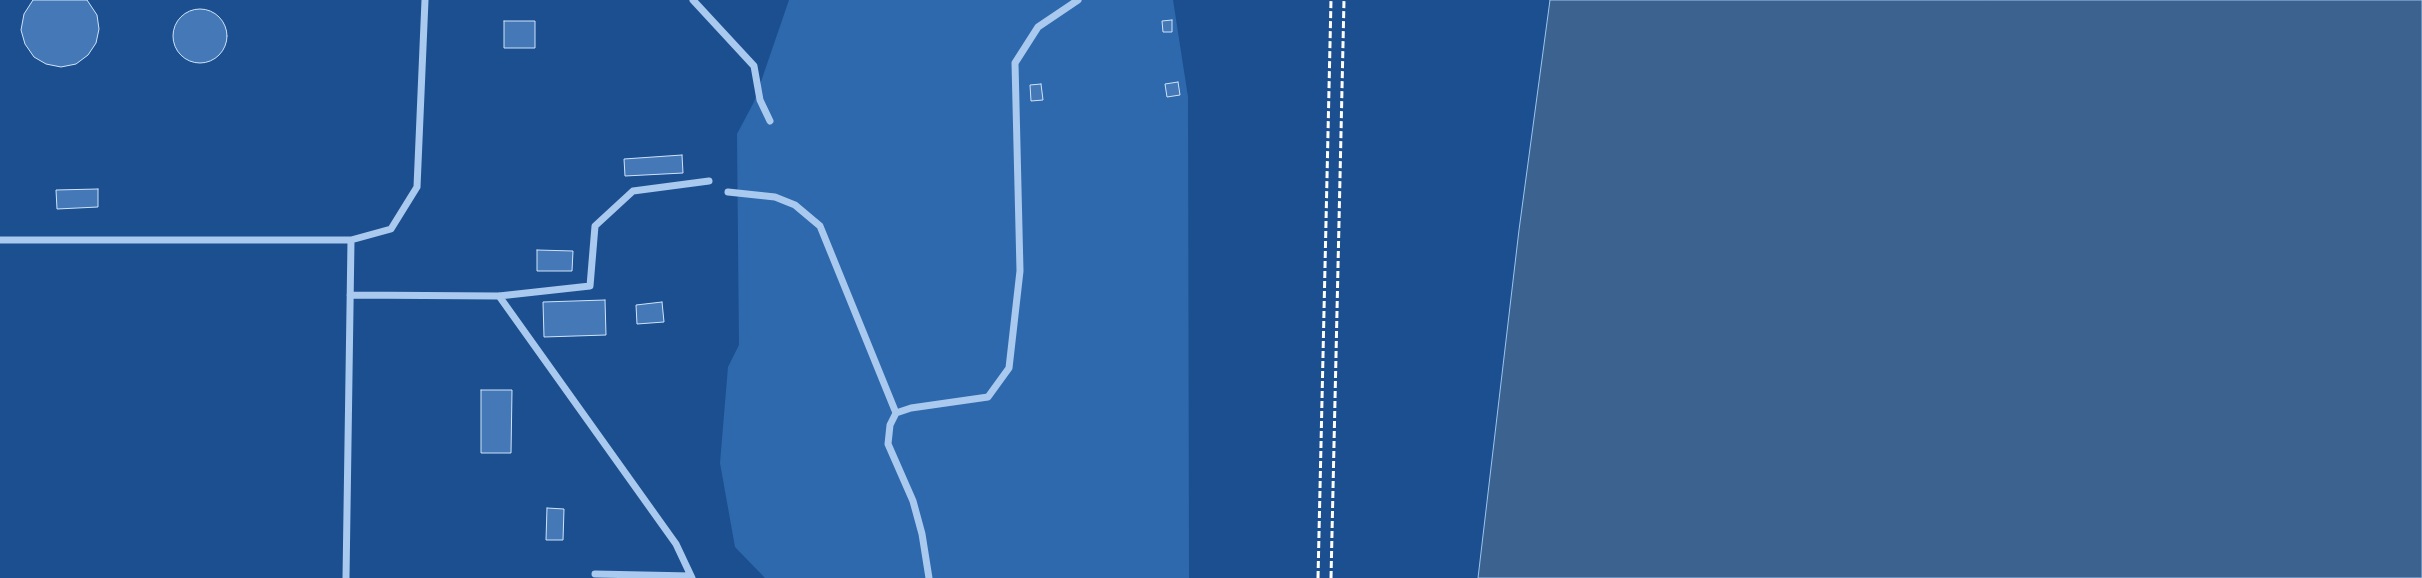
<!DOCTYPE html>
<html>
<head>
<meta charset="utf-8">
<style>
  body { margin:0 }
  canvas { display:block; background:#1b4f8f }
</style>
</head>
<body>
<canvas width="2422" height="578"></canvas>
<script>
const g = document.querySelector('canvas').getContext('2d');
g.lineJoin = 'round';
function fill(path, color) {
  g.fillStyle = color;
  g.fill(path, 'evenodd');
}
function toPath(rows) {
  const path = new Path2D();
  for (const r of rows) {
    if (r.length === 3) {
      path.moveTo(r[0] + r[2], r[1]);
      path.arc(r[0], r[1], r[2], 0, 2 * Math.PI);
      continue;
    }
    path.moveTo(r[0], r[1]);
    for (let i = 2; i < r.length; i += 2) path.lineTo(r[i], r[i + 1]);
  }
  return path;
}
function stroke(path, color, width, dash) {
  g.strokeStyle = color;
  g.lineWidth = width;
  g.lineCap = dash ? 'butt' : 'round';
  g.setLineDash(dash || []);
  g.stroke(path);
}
fill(toPath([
  [789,0,1173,0,1188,97,1189,578,765,578,735,547,720,463,728,367,739,345,737,134,754,102]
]), '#2e69ad');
const water = toPath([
  [1550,0,2422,0,2422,578,1478,578,1519,230,1550,0]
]);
fill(water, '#3c6290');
stroke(water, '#9cc4f0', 1);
const building = toPath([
  [33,0,87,0,97,15,99,29,96,43,88,55,76,64,61,67,46,64,34,57,25,44,21,30,24,14,33,0],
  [200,36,27],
  [1172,20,1172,32,1163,32,1162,21,1172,20],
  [504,21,535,21,535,48,504,48,504,21],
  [1178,82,1180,95,1167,97,1165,84,1178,82],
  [1041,84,1043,100,1031,101,1030,85,1041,84],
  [682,155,683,173,625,176,624,159,682,155],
  [98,189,98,207,57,209,56,190,98,189],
  [537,250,573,251,572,271,537,271,537,250],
  [605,300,606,335,544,337,543,302,605,300],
  [662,302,664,322,637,324,636,305,662,302],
  [481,390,512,390,511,453,481,453,481,390],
  [547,508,564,509,563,540,546,540,547,508]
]);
fill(building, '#4478b7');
stroke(building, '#cfe3fa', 1);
stroke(toPath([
  [693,0,754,66,760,100,770,121],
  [728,192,775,197,795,205,820,226,896,413],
  [0,240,351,240,391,229,417,187,425,0],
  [350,295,499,296,590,286,595,226,633,191,709,181],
  [499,296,676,544,692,578],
  [595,574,691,576],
  [346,578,351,240],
  [929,578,922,534,913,501,888,444,890,425,896,413,911,408,988,397,1009,368,1020,271,1015,63,1038,27,1078,0]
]), '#a9c9ee', 7);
stroke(toPath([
  [1318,578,1331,0],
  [1331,578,1344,0]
]), '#fff', 3, [7, 3]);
</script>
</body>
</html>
